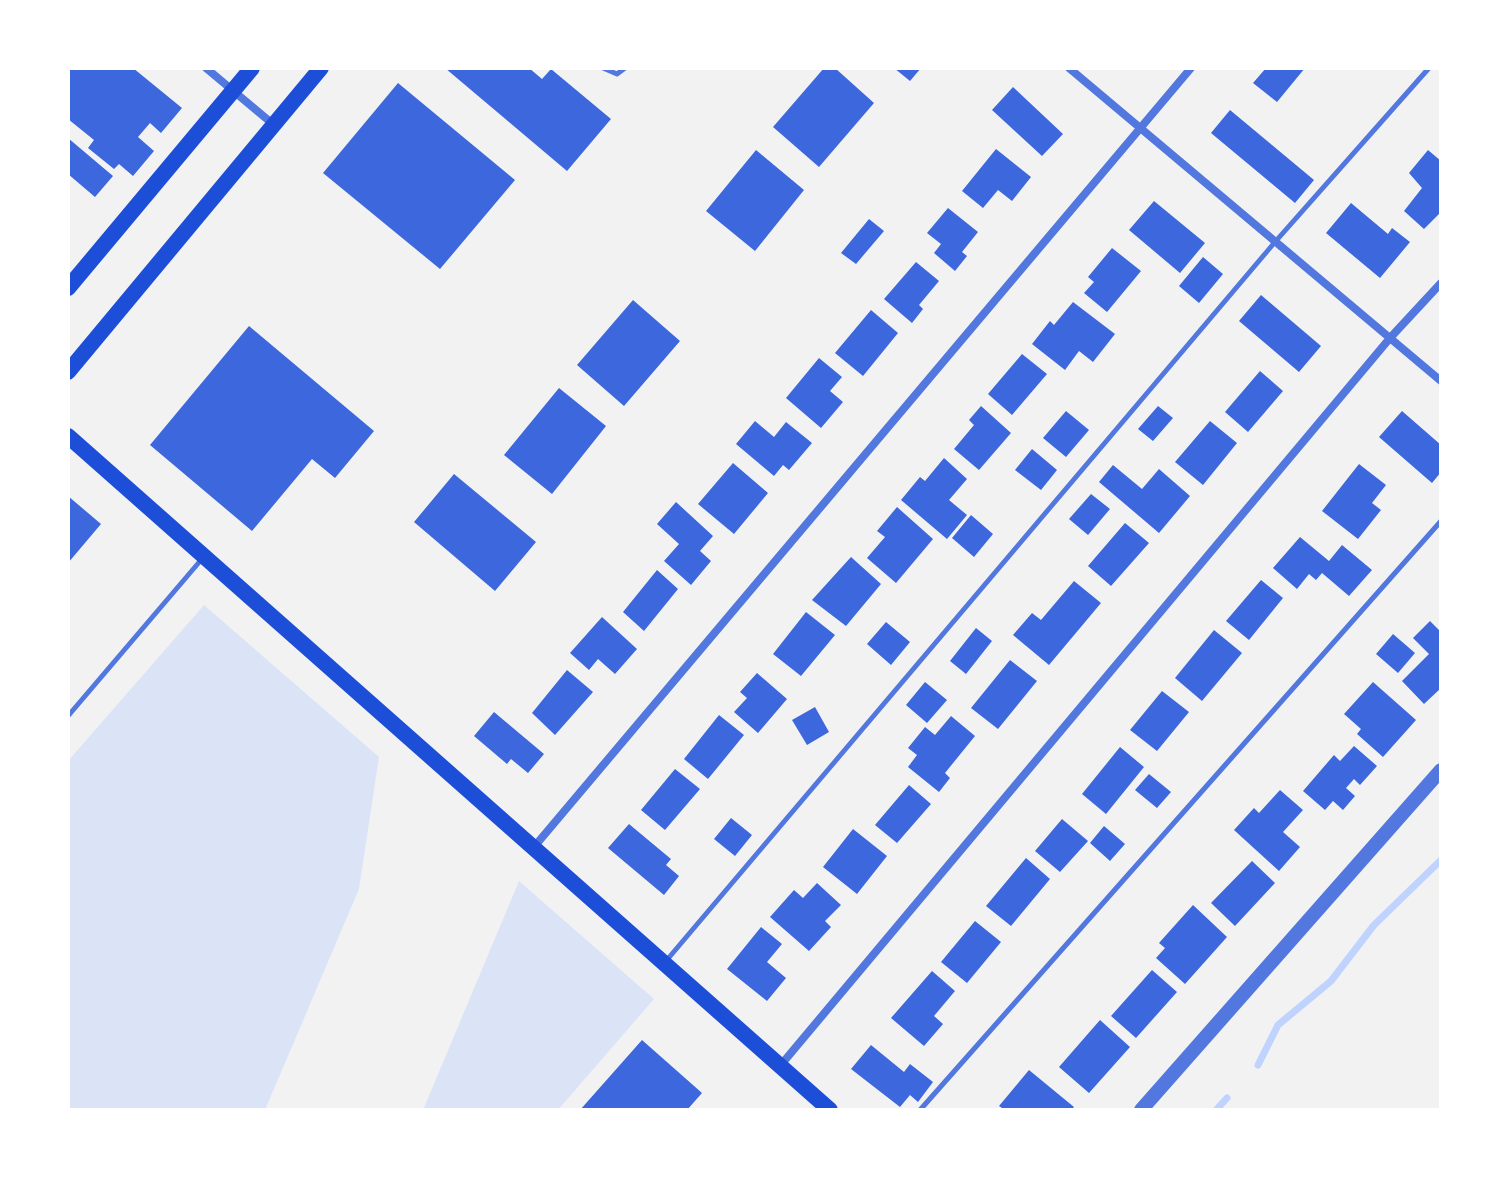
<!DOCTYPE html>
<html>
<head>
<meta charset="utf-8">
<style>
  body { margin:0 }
  #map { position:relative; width:1509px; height:1178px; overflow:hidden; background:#f2f2f2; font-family:"Fira Sans Condensed",sans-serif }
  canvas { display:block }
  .frame { position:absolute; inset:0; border:70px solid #fff; pointer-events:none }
</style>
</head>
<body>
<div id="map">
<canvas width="1509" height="1178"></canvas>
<div class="frame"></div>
</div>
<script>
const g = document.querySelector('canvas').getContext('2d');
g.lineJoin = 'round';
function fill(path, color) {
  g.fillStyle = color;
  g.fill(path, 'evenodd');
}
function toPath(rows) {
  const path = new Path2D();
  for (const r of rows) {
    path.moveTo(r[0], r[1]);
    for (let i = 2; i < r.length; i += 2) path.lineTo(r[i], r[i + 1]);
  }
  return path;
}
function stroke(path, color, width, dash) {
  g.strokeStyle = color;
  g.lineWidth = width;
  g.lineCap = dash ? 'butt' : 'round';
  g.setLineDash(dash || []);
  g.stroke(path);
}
fill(toPath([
  [204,605,379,757,359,889,265,1110,68,1110,68,761],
  [519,881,654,999,558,1110,423,1110]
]), '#dbe4f7');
stroke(toPath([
  [1258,1065,1278,1025,1331,981,1374,925,1441,860],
  [1216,1110,1227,1098]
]), '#bfd3fe', 7);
fill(toPath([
  [68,68,133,68,182,108,161,133,150,123,138,137,154,151,133,176,119,164,114,169,88,148,94,140,68,119],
  [445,68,529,68,542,79,551,69,611,119,567,171],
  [824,68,835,68,874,103,819,167,773,127],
  [894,68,921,68,910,81],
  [1266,68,1305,68,1277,102,1253,83],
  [398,83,515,180,440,269,323,173],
  [1013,87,1063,134,1042,156,992,110],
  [1230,110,1314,180,1295,203,1211,133],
  [68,138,113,176,95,197,68,174],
  [996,149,1031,177,1012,201,998,190,983,208,962,191],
  [756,150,804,190,755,251,706,211],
  [1428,150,1441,161,1441,212,1424,229,1404,211,1422,188,1409,173],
  [1154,201,1205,243,1180,273,1129,230],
  [1351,203,1388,234,1392,228,1410,242,1380,278,1326,233],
  [948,208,978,232,962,252,967,256,955,271,934,253,941,244,927,233],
  [869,219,884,231,856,264,841,253],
  [1112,248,1141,271,1107,312,1084,293,1094,282,1088,277],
  [1203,257,1223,274,1199,303,1179,286],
  [916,262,939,281,919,305,923,309,912,323,884,299],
  [1261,295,1321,346,1299,372,1239,321],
  [633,300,680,341,624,406,577,365],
  [1073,302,1115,334,1093,362,1079,351,1065,370,1032,344,1050,321,1054,325],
  [871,310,898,333,863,376,835,353],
  [249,326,374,431,335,478,312,459,252,531,150,445],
  [1022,354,1047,374,1012,415,988,394],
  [819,358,842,377,830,391,843,402,821,428,786,398],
  [1260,371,1283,391,1248,432,1225,412],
  [559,388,606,426,552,494,504,455],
  [981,406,1011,433,979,470,954,449,974,425,969,420],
  [1158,406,1173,418,1153,441,1138,429],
  [1066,411,1089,430,1066,457,1043,438],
  [1402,411,1441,445,1441,472,1432,483,1379,437],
  [755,421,774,437,786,422,812,443,789,470,783,465,774,476,736,444],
  [1210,421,1237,443,1203,485,1175,462],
  [1032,449,1057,470,1041,490,1015,470],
  [944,458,967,479,949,500,967,515,947,539,901,500,920,477,925,481],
  [733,463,768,493,734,534,698,504],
  [1359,464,1386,485,1372,503,1381,510,1358,539,1322,511],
  [1113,465,1142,489,1159,469,1190,496,1159,533,1099,482],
  [454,474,536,542,495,591,414,522],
  [1091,494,1110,509,1088,535,1069,519],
  [68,496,101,524,68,563],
  [676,502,713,536,700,551,711,561,691,585,664,561,679,544,657,524],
  [897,507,933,539,896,583,867,558,885,537,877,531],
  [971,515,993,534,974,557,952,538],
  [1125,523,1149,543,1111,586,1088,566],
  [1300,537,1329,561,1342,545,1372,570,1349,596,1322,573,1316,580,1309,574,1297,589,1273,568],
  [851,557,881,584,846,626,812,600],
  [657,570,678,589,644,631,623,612],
  [1261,580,1283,598,1249,640,1226,621],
  [1074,581,1101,603,1049,665,1013,635,1032,613,1041,620],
  [806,612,835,635,801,676,773,654],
  [602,617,637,649,615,674,598,659,589,670,570,653],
  [1430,621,1441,632,1441,688,1424,704,1402,681,1429,654,1413,638],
  [886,622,910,642,891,665,867,644],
  [976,628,992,641,966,674,950,661],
  [1214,630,1242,653,1202,701,1175,678],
  [1393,634,1415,653,1398,673,1376,654],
  [1010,660,1037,681,998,729,971,708],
  [567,670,593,692,555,735,532,713],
  [757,673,787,699,758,733,734,712,747,698,740,692],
  [925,682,947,700,927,723,906,705],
  [1373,682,1416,720,1383,757,1357,734,1361,729,1344,714],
  [1162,691,1189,712,1157,751,1130,730],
  [815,707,829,732,807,745,792,720],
  [494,712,544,754,528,773,511,759,507,764,474,736],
  [719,715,744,735,708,779,684,759],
  [951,716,975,736,945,773,950,778,939,792,908,767,917,755,908,748,925,727,935,735],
  [1354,746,1377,766,1360,785,1354,779,1346,788,1355,796,1343,810,1333,801,1325,810,1303,791,1334,755,1340,761],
  [1120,747,1144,767,1106,814,1082,794],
  [675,769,700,789,665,830,641,810],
  [1149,774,1171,792,1157,808,1135,790],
  [909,785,931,804,897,843,875,825],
  [1280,790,1303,810,1283,832,1300,847,1279,871,1234,830,1254,808,1259,813],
  [731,818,752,835,735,856,714,839],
  [1062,819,1088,841,1060,872,1035,851],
  [629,824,671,859,666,865,679,876,664,895,608,848],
  [1104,826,1125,844,1110,861,1090,843],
  [853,829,887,856,857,894,823,867],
  [1026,858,1050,879,1011,926,986,906],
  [1252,861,1275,883,1235,926,1211,903],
  [817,883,841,905,825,921,831,927,809,951,770,917,794,890,803,898],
  [1193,905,1227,937,1185,984,1156,958,1165,948,1159,943],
  [975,921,1001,942,967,983,941,962],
  [761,927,782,944,767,962,786,978,767,1001,727,969],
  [1152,970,1177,992,1136,1038,1111,1016],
  [932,971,955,991,934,1016,943,1024,924,1046,891,1018],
  [1100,1020,1130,1047,1089,1093,1059,1067],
  [642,1040,702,1093,687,1110,580,1110],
  [871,1045,904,1072,910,1064,933,1082,918,1102,910,1095,900,1107,851,1069],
  [1029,1070,1074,1107,1071,1110,1005,1110,999,1106]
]), '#3d67dc');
stroke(toPath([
  [603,68,617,74,625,68],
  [68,716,201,560],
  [666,961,1275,242,1429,68],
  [920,1110,1441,521]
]), '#5277de', 5);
stroke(toPath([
  [206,68,274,125],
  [1069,68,1441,381],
  [534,847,1191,68],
  [780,1066,1390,338,1441,283]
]), '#5277de', 8);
stroke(toPath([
  [1141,1110,1441,770]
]), '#5277de', 14);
stroke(toPath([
  [68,436,830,1110]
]), '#1d4ed8', 16);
stroke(toPath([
  [68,288,252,68],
  [68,372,321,68]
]), '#1d4ed8', 16);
</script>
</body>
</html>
